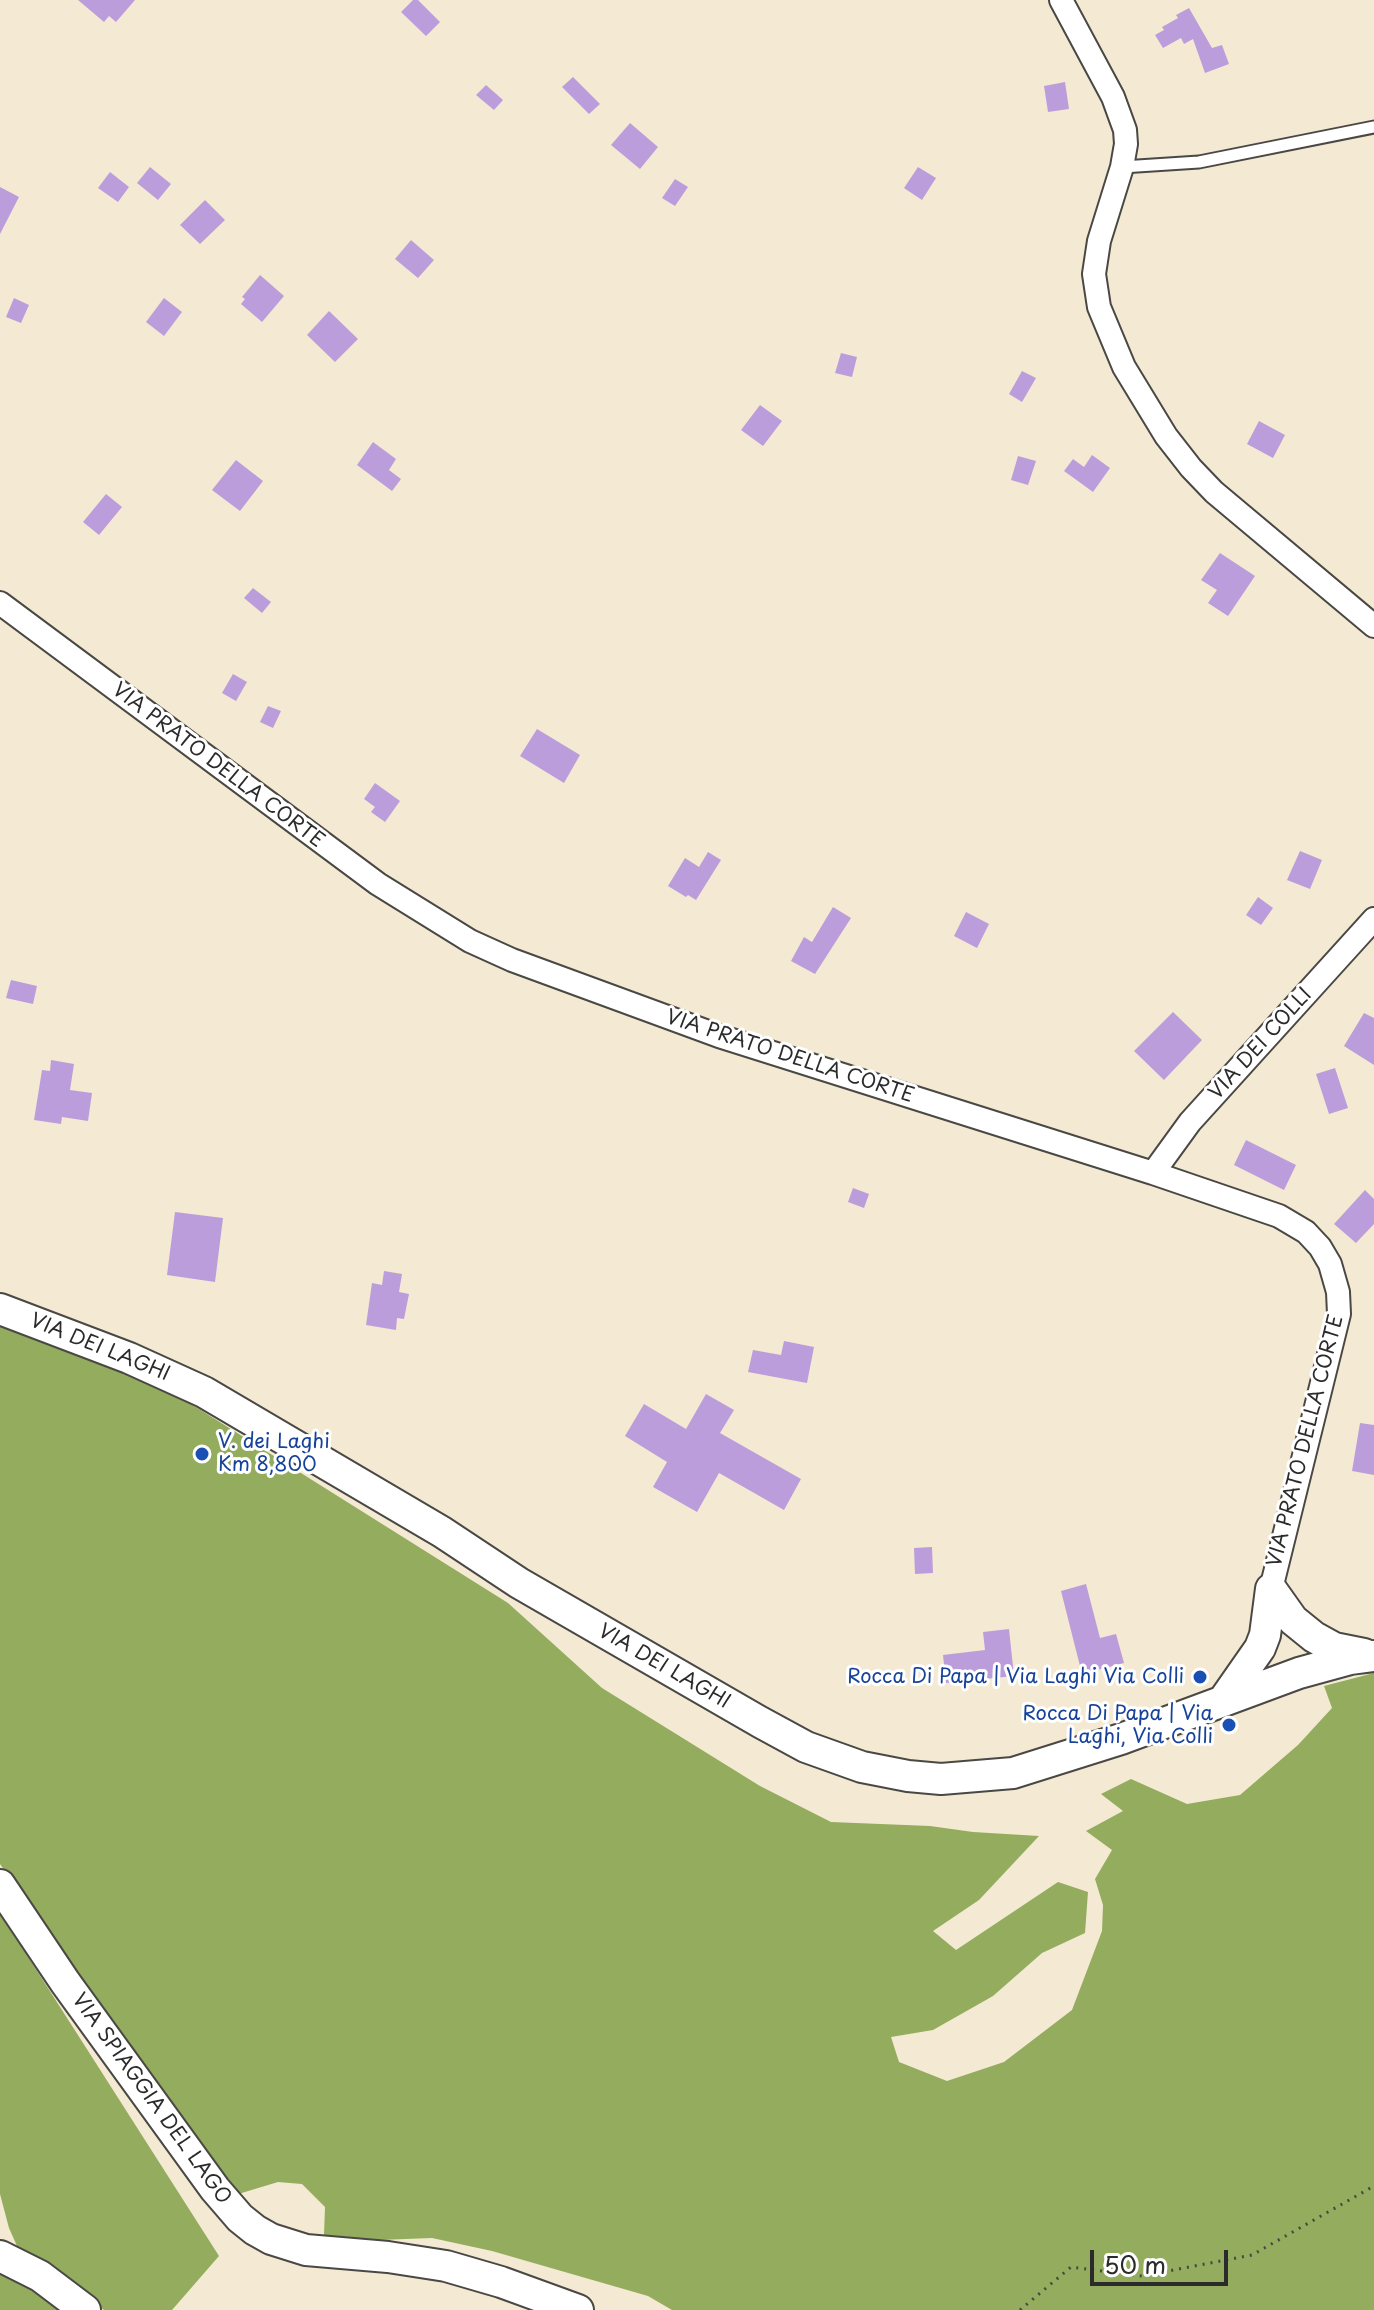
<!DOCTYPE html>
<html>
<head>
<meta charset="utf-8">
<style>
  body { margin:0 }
  #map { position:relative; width:1374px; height:2310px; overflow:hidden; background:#f4e9d3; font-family:"Playpen Sans",sans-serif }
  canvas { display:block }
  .scale { position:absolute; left:1090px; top:2250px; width:138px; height:36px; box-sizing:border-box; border:4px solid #2b2b2b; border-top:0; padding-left:10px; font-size:24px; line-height:28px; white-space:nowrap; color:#2b2b2b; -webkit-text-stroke:6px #fff; paint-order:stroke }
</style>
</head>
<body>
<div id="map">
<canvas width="1374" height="2310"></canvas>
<div class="scale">50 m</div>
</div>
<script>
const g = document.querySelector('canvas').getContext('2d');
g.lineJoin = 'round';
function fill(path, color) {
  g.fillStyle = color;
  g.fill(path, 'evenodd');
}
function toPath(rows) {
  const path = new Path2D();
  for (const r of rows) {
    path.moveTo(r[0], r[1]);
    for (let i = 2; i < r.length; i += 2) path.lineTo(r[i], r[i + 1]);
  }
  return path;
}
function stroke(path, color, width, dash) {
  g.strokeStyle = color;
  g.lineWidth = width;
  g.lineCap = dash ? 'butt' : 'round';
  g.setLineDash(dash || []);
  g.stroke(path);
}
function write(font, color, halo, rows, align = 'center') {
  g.font = font + ' "Playpen Sans",sans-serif';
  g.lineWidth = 6;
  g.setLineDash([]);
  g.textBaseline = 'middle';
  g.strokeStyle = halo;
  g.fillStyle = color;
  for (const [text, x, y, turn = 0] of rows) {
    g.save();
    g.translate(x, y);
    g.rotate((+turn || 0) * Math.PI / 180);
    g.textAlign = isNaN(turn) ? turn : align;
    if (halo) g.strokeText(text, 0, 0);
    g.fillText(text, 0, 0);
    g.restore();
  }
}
fill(toPath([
  [0,1322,156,1382,508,1603,602,1688,760,1786,831,1822,930,1826,973,1832,1039,1836,979,1900,933,1931,956,1950,1058,1882,1088,1892,1085,1933,1042,1953,993,1996,933,2030,891,2037,899,2062,947,2081,1004,2062,1072,2010,1102,1931,1103,1905,1095,1879,1112,1850,1086,1831,1123,1811,1101,1794,1131,1779,1187,1804,1240,1795,1298,1745,1332,1708,1324,1686,1374,1673,1374,2310,672,2310,648,2296,492,2251,432,2238,352,2241,324,2235,325,2207,302,2184,278,2182,235,2195,0,1864],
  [0,1913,219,2256,172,2310,104,2310,17,2246,9,2228,0,2194],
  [0,2266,66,2310,0,2310]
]), '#93ac5d');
fill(toPath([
  [78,0,135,0,116,22,109,16,104,22],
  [413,0,418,0,440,22,426,36,401,12],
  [1189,8,1212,48,1222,45,1229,64,1205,73,1193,39,1184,44,1181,38,1163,48,1155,35,1164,30,1162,27,1178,18,1176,15],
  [573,77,600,104,589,114,562,87],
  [1065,82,1069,109,1048,112,1044,86],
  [486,85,503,100,494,110,476,95],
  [630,123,658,147,640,169,611,145],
  [150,167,171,184,158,200,137,183],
  [918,167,936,178,922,200,904,188],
  [110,172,129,187,118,202,98,188],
  [675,179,688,187,675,206,662,198],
  [0,187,19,197,0,234],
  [205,200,225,220,200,244,180,225],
  [411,240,434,260,418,278,395,259],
  [260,275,284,296,262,322,241,304,245,299,242,297],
  [14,298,29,305,21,323,6,317],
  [164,298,182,312,164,336,146,322],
  [329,311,358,339,335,362,307,335],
  [841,353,857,357,852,377,835,373],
  [1022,371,1036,378,1022,402,1009,394],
  [760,405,782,421,763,446,741,430],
  [1259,421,1285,435,1273,458,1247,444],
  [373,442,396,459,389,470,401,479,392,491,357,465],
  [1092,455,1110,468,1093,492,1064,471,1073,459,1084,467],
  [1018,456,1036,461,1028,485,1011,480],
  [236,460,263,481,240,511,212,490],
  [106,494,122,507,99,535,83,522],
  [1220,553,1255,576,1228,616,1208,603,1217,590,1201,580],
  [253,588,271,602,262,613,244,598],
  [233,674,247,682,236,701,222,693],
  [268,706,281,711,273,728,260,722],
  [537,729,580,755,564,783,520,756],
  [375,783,400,801,385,822,371,812,375,807,364,799],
  [1300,851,1322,860,1310,889,1287,880],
  [708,852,721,860,696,900,688,895,686,897,668,886,685,858,699,867],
  [1258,897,1273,908,1261,925,1246,915],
  [833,907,851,918,815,974,791,961,804,937,812,942],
  [966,912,989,924,977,948,954,936],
  [11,980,37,986,33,1004,6,998],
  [1173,1012,1202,1040,1164,1080,1134,1051],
  [1364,1013,1374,1018,1374,1065,1344,1046],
  [51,1060,74,1064,70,1090,92,1093,88,1121,62,1117,61,1124,34,1120,42,1070,50,1071],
  [1335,1068,1348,1108,1329,1114,1316,1074],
  [1246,1140,1296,1165,1284,1190,1234,1165],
  [853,1188,869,1194,864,1208,848,1202],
  [1365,1190,1374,1199,1374,1224,1356,1243,1334,1224],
  [175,1212,223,1218,215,1282,167,1275],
  [384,1271,402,1274,399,1292,409,1294,404,1319,397,1318,396,1330,366,1325,372,1283,382,1285],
  [784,1341,814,1347,807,1383,748,1372,753,1350,781,1355],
  [706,1394,734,1410,720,1433,801,1479,784,1510,719,1473,697,1512,653,1487,667,1462,625,1436,644,1404,686,1429],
  [1360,1423,1374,1425,1374,1475,1352,1471],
  [932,1547,933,1573,915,1574,914,1548],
  [1086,1584,1100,1638,1116,1634,1124,1663,1082,1674,1061,1591],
  [1009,1629,1014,1676,946,1683,943,1655,985,1650,983,1632]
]), '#bc9ddb');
const lane = toPath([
  [1122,167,1199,162,1374,127]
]);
const street = toPath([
  [1061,0,1113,97,1125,130,1126,144,1122,167,1099,241,1094,274,1099,307,1124,367,1166,436,1191,468,1214,492,1374,626],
  [0,603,378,884,470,941,512,960,719,1036,1153,1173,1279,1216,1306,1232,1320,1247,1330,1264,1338,1292,1339,1314,1271,1589],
  [1153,1173,1190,1122,1374,919]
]);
const secondary = toPath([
  [0,1309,129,1358,204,1392,442,1532,519,1583,760,1722,806,1747,862,1767,908,1776,941,1779,1013,1773,1121,1739,1299,1673,1350,1659,1374,1656],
  [1271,1589,1293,1620,1314,1637,1334,1648,1364,1654],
  [1223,1701,1260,1648,1265,1635,1271,1589],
  [0,1885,65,1982,215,2189,240,2218,255,2230,271,2239,306,2250,388,2257,446,2266,501,2282,578,2310],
  [0,2256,40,2276,85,2310]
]);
stroke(lane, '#494844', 15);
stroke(street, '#494844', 26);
stroke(secondary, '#494844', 34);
stroke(toPath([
  [1020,2310,1071,2267,1142,2276,1252,2255,1374,2186]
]), '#494844', 3, [2, 6]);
stroke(lane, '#fff', 11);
stroke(street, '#fff', 22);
stroke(secondary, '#fff', 30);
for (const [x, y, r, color] of [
  [202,1454,8,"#1a4fb4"],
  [1200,1677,8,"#1a4fb4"],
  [1229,1725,8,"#1a4fb4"]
]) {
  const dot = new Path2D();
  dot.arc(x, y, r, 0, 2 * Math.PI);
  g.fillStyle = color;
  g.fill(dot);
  stroke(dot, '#fff', 3);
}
write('20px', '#2b2b2b', '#fff', [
  ["VIA PRATO DELLA CORTE",218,766,37],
  ["VIA DEI COLLI",1261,1044,-48],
  ["VIA PRATO DELLA CORTE",790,1057,18],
  ["VIA DEI LAGHI",100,1348,22],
  ["VIA PRATO DELLA CORTE",1306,1441,-76],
  ["VIA DEI LAGHI",664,1667,30],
  ["VIA SPIAGGIA DEL LAGO",151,2099,54]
]);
write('20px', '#164399', '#fff', [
  ["V. dei Laghi",218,1442,"left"],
  ["Km 8,800",218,1465,"left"],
  ["Rocca Di Papa | Via Laghi Via Colli",1184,1677],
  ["Rocca Di Papa | Via",1213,1714],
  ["Laghi, Via Colli",1213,1737]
], 'right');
</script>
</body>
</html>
